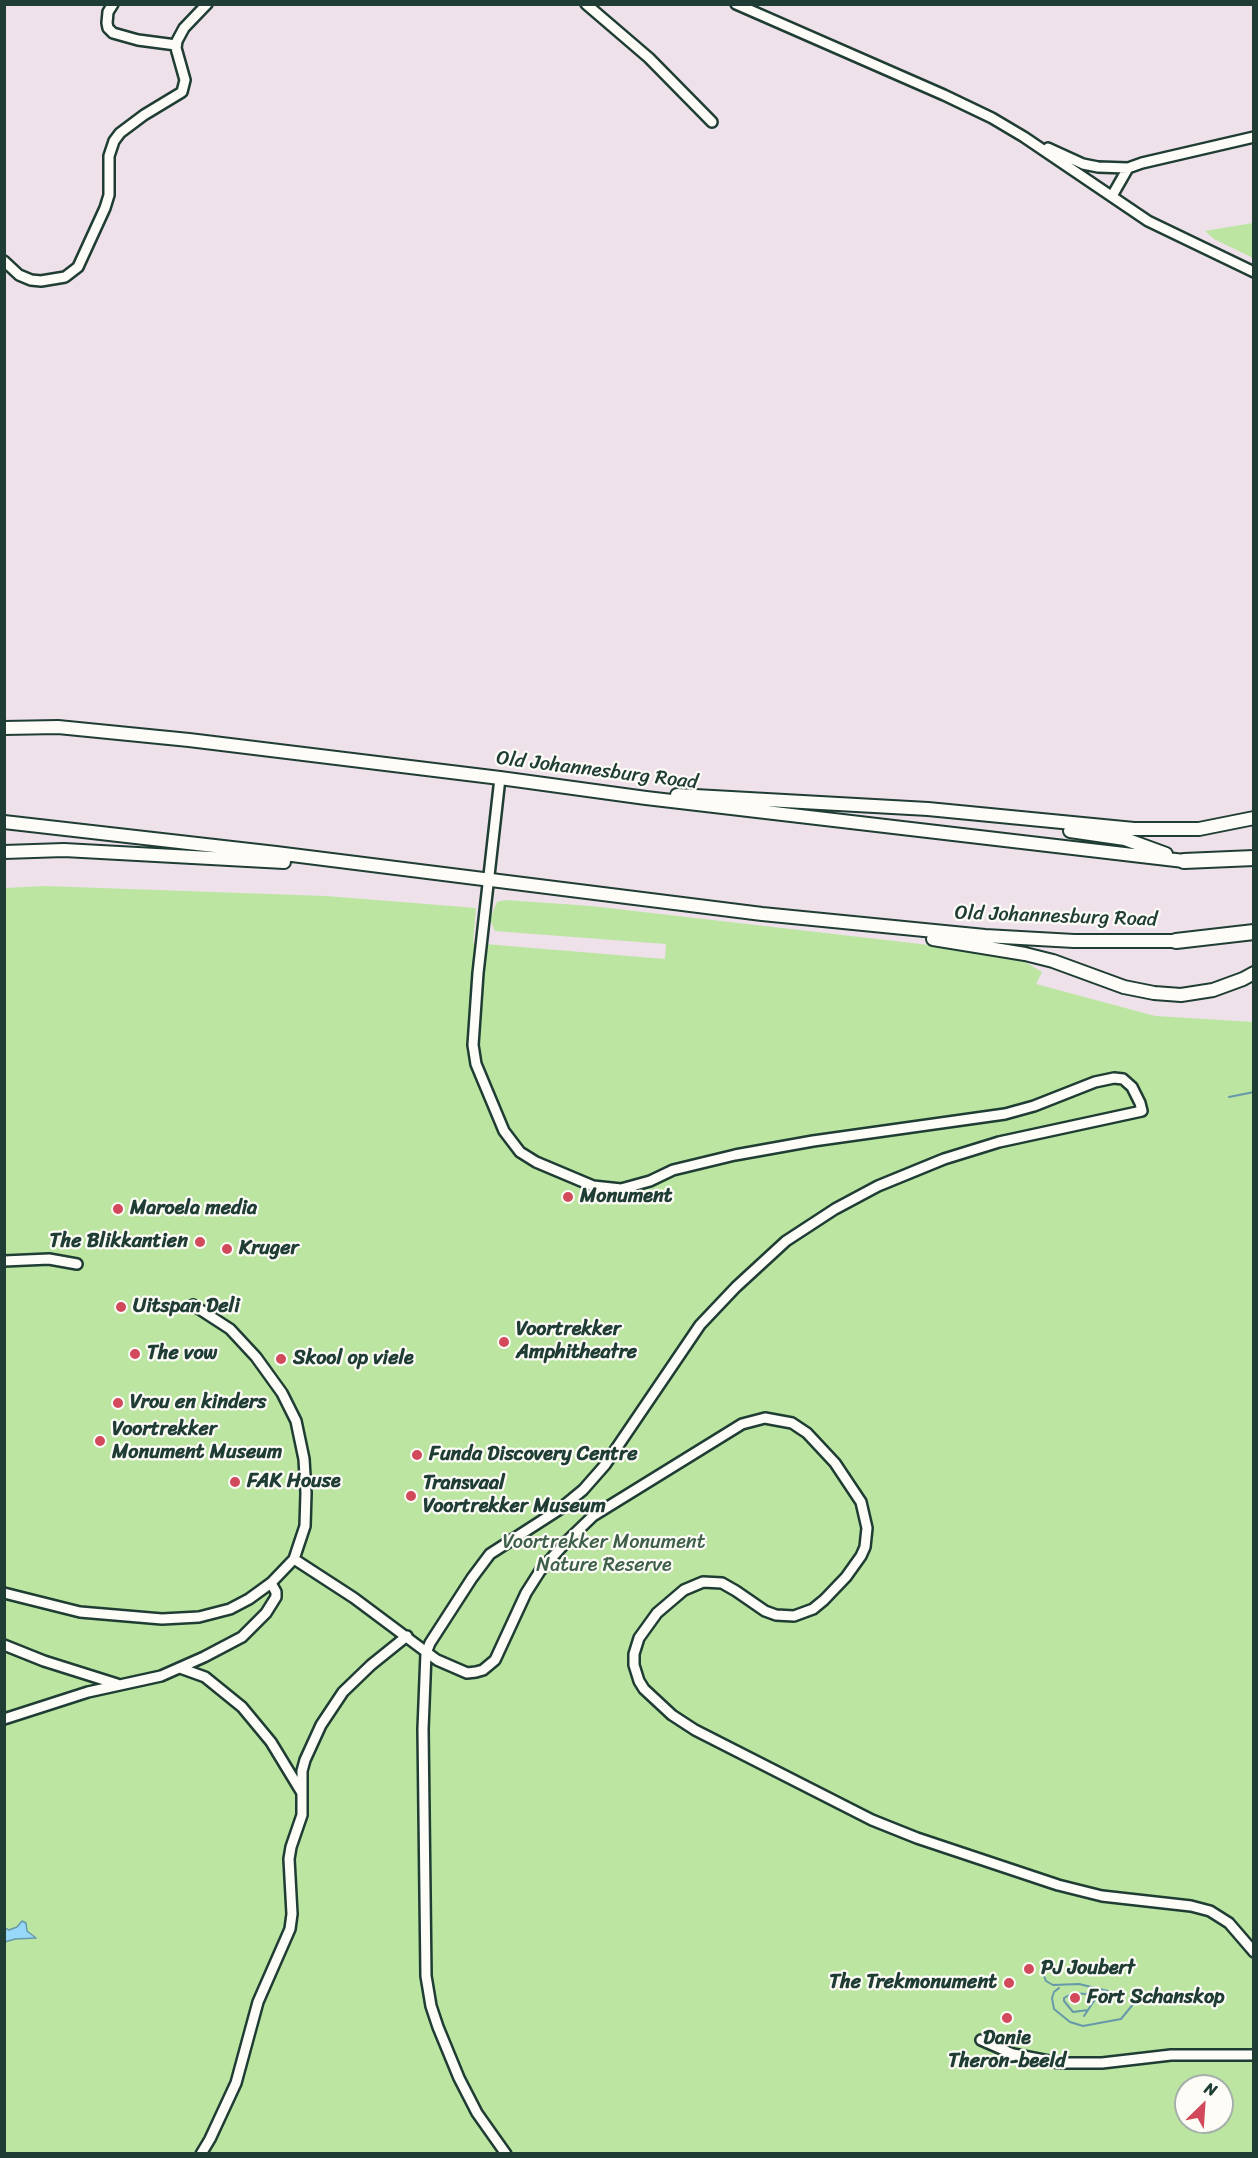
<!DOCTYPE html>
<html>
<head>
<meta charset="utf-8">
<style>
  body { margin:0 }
  #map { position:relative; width:1258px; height:2158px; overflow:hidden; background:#eee1e9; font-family:Sriracha,sans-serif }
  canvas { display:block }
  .frame { position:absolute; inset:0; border:6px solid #1f3d34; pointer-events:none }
  .north { position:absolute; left:1174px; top:2074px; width:60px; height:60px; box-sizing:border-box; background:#fdfcf7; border:2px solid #a4b0a9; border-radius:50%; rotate:25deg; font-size:16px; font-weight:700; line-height:24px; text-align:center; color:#1f3d34 }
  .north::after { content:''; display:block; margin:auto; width:21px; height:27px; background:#d1495b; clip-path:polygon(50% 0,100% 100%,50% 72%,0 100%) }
</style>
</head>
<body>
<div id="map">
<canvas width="1258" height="2158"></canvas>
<div class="frame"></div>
<div class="north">N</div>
</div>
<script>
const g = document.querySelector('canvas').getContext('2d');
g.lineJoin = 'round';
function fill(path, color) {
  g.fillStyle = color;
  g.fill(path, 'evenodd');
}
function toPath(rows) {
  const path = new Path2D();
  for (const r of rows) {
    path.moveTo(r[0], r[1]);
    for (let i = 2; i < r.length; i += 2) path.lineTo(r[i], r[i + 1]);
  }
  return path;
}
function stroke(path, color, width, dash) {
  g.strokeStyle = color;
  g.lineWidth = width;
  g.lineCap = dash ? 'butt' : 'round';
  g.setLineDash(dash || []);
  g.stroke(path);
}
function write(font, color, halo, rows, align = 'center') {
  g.font = font + ' Sriracha,sans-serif';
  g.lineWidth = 4.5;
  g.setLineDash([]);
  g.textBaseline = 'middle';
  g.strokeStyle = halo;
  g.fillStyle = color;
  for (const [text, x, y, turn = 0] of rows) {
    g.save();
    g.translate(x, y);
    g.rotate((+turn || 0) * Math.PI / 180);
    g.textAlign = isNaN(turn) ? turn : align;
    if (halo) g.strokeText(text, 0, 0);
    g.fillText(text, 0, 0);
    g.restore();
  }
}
fill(toPath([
  [1253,223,1253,258,1214,239,1205,231],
  [44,886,326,896,476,908,473,943,665,959,666,944,495,931,490,919,497,902,505,900,591,906,981,951,1022,960,1042,972,1036,984,1155,1016,1253,1022,1253,2153,5,2153,5,888],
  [1186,2086,1222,2086,1222,2122,1186,2122]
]), '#bbe5a1');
const water = toPath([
  [22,1921,26,1923,27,1931,36,1938,15,1939,5,1942,5,1928,9,1930,17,1927,22,1921]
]);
fill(water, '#97d7f8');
stroke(water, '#6799aa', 1.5);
stroke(toPath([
  [1229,1097,1254,1092],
  [1042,1971,1046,1981,1053,1985,1079,1984,1108,1991],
  [1059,1988,1054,1992,1052,1998,1054,2009,1070,2022,1083,2026,1121,2019,1139,1997],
  [1084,2016,1098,1995,1073,1993,1064,1998,1064,2001,1073,2012,1088,2010]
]), '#6799aa', 2);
const street = toPath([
  [113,4,108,12,107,23,108,28,113,33,138,40,176,45],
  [586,4,649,58,712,122],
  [736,4,944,95,992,118,1024,137,1148,221,1254,272],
  [1048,148,1083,164,1098,167,1128,168,1142,163,1254,137],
  [1112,196,1128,168],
  [4,261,19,275,31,280,41,281,65,277,78,267,105,208,109,195,109,156,114,141,120,133,144,115,182,92,185,80,176,48,177,41,184,28,207,4],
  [500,778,478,973,473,1045,476,1064,504,1131,520,1152,536,1162,593,1186,621,1189,650,1181,673,1170,735,1155,813,1141,1005,1114,1034,1106,1095,1082,1114,1078,1123,1079,1132,1087,1140,1103,1142,1111,999,1142,944,1159,878,1186,835,1209,786,1241,736,1287,700,1325,605,1465,583,1490,560,1509,490,1554,472,1578,430,1643,426,1653,423,1729,426,1976,431,2006,438,2027,459,2078,477,2113,506,2154],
  [4,1261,49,1259,77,1264],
  [294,1559,354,1598,437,1660,467,1673,476,1672,483,1670,495,1660,526,1593,540,1571,566,1542,593,1516,742,1424,765,1418,792,1423,807,1433,835,1463,861,1502,867,1528,865,1547,861,1556,846,1577,824,1600,813,1609,794,1616,776,1615,765,1611,736,1591,722,1583,703,1582,684,1590,657,1613,639,1638,634,1654,634,1665,639,1681,644,1689,672,1715,695,1730,872,1820,917,1838,1058,1885,1102,1896,1191,1906,1210,1911,1229,1923,1254,1952],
  [4,1593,80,1612,162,1619,199,1617,230,1609,249,1599,271,1583,294,1559,305,1526,306,1493,304,1459,296,1421,282,1393,256,1357,230,1329,193,1305],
  [4,1645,44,1661,117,1684],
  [180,1668,205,1677,242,1707,271,1742,302,1793],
  [4,1719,88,1692,161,1676,204,1657,242,1637,266,1613,276,1597,276,1592,271,1583],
  [981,2040,1013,2054,1060,2063,1102,2063,1171,2055,1254,2055],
  [201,2154,210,2139,236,2083,258,2002,290,1929,292,1914,289,1859,291,1847,302,1815,302,1771,305,1760,321,1725,343,1692,371,1665,407,1636]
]);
const secondary = toPath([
  [4,728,58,727,189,740,500,778,646,798,1184,861],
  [677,795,928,809,1134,829,1199,829,1254,818],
  [4,822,276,853,762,914,985,936,1074,941,1176,941],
  [1070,831,1125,839,1166,854],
  [4,852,64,850,284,862],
  [933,939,1025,954,1053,961,1124,987,1154,993,1181,995,1213,990,1243,979,1254,973]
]);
const primary = toPath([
  [1184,861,1254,858],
  [1176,941,1254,932]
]);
stroke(street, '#1f3d34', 14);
stroke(secondary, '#1f3d34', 16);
stroke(primary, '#1f3d34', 18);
stroke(street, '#fdfcf7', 9);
stroke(secondary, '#fdfcf7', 12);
stroke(primary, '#fdfcf7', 14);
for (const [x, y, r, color] of [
  [568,1197,6,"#d1495b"],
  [118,1209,6,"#d1495b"],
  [200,1242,6,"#d1495b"],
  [227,1249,6,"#d1495b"],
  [121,1307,6,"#d1495b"],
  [504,1342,6,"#d1495b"],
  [135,1354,6,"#d1495b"],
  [281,1359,6,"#d1495b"],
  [118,1403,6,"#d1495b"],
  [100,1441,6,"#d1495b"],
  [417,1455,6,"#d1495b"],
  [235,1482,6,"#d1495b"],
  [411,1496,6,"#d1495b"],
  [1029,1969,6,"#d1495b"],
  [1009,1983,6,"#d1495b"],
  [1075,1998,6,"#d1495b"],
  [1007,2018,6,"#d1495b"]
]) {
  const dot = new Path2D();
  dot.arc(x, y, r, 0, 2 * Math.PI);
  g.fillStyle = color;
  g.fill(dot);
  stroke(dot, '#fdfcf7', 2);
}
write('20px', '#1f3d34', '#fdfcf7', [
  ["Old Johannesburg Road",597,771,7],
  ["Old Johannesburg Road",1056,917,2]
]);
write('bold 20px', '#1f3d34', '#fdfcf7', [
  ["Monument",580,1197],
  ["Maroela media",130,1209],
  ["The Blikkantien",188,1242,"right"],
  ["Kruger",239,1249],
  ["Uitspan Deli",133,1307],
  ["Voortrekker",516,1330],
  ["Amphitheatre",516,1353],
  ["The vow",147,1354],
  ["Skool op viele",293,1359],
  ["Vrou en kinders",130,1403],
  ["Voortrekker",112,1430],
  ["Monument Museum",112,1453],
  ["Funda Discovery Centre",429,1455],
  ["FAK House",247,1482],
  ["Transvaal",423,1484],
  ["Voortrekker Museum",423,1507],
  ["PJ Joubert",1041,1969],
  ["The Trekmonument",997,1983,"right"],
  ["Fort Schanskop",1087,1998],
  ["Danie",1007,2039,"center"],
  ["Theron-beeld",1007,2062,"center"]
], 'left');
write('20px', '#3e5f4a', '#fdfcf7', [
  ["Voortrekker Monument",604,1543],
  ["Nature Reserve",604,1566]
]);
</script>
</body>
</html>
